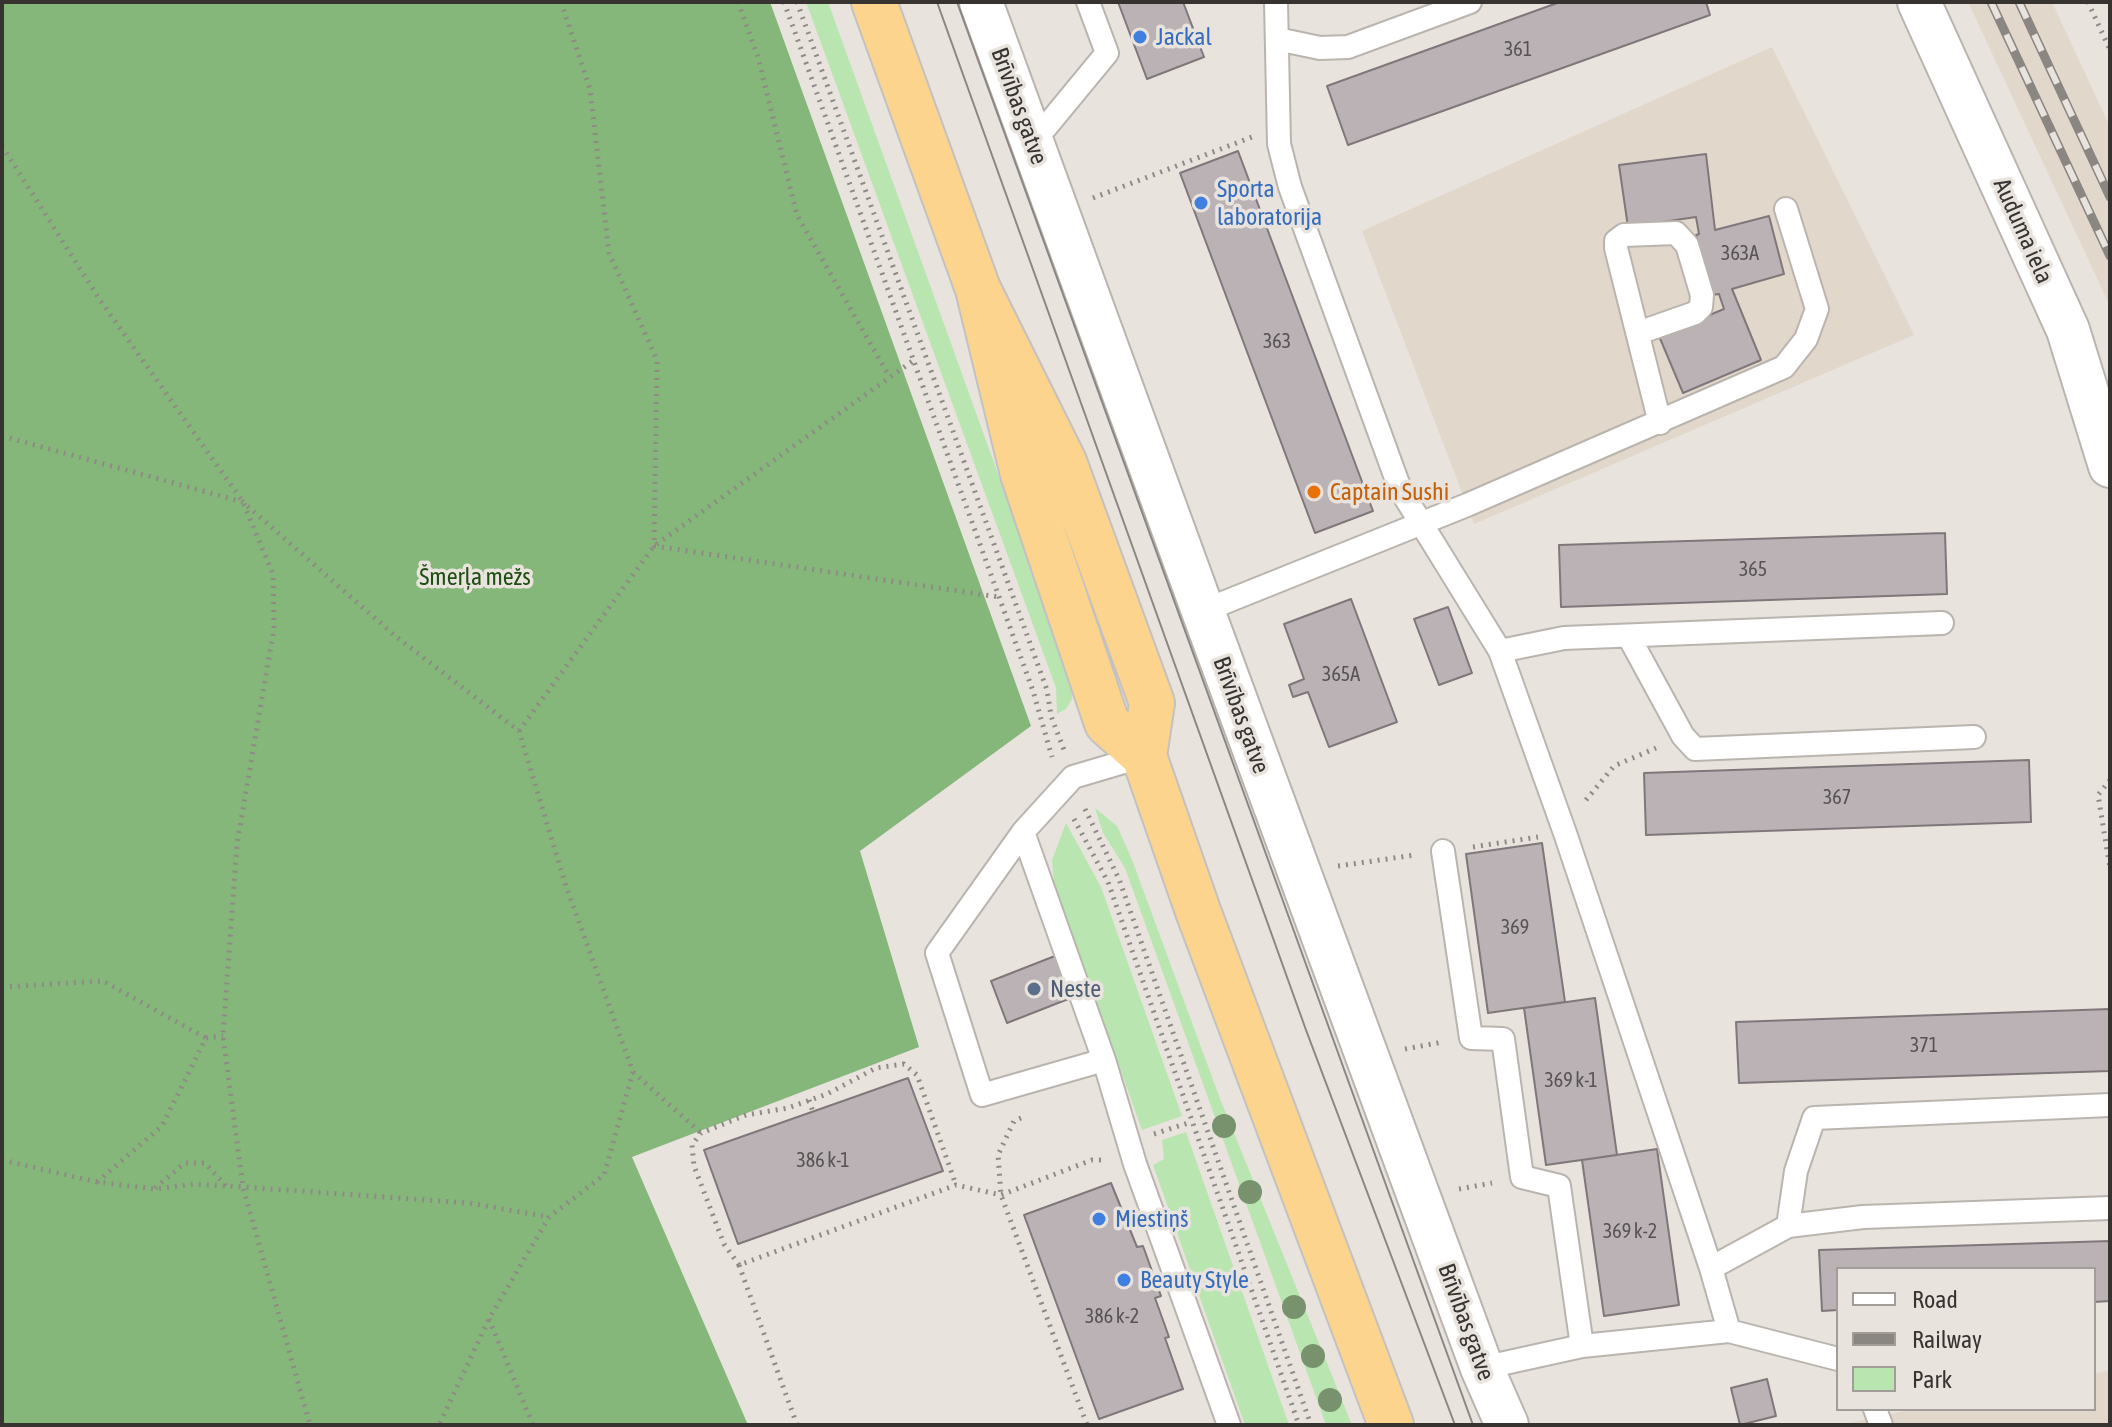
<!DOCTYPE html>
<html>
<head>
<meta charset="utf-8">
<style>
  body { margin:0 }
  #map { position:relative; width:2112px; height:1427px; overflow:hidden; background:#e9e3dd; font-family:"Asap Condensed",sans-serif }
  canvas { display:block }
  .frame { position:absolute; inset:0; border:4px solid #363331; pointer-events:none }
  .legend { position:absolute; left:1836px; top:1267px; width:260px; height:144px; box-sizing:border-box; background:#e9e3dd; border:2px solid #a19d98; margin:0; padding:10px 14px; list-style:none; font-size:24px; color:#363331 }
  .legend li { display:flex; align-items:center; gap:16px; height:40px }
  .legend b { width:40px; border:2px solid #a19d98 }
</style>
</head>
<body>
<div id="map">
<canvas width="2112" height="1427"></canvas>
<div class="frame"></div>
<ul class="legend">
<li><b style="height:10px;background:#fff"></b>Road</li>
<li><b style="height:10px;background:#8a8682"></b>Railway</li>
<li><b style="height:22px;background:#b9e6b0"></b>Park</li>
</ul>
</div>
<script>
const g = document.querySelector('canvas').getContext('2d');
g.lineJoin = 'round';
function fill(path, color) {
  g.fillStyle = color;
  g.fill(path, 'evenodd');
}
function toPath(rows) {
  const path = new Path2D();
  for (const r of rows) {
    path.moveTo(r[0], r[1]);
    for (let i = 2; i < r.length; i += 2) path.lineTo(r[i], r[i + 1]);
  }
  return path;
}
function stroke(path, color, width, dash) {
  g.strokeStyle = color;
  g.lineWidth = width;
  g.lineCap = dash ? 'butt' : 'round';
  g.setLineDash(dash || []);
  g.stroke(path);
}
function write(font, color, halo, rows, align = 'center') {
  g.font = font + ' "Asap Condensed",sans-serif';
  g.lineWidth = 7;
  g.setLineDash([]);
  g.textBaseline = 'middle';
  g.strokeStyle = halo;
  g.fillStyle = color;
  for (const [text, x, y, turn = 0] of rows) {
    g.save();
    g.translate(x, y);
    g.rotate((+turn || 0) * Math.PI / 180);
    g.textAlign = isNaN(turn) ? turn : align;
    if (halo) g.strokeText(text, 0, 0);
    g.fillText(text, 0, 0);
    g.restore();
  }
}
fill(toPath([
  [1968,2,2052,2,2110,127,2110,306],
  [1772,47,1914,335,1474,524,1362,231],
  [2110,1370,2110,1425,1839,1425,1915,1409,2094,1409,2094,1374]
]), '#e2d7cb');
fill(toPath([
  [806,2,828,2,1073,682,1072,699,1066,709,1057,714,1056,688],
  [1095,808,1117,826,1131,857,1219,1096,1352,1425,1326,1425,1125,868,1103,833],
  [1066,823,1101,887,1182,1116,1142,1130,1054,883,1052,860],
  [1186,1132,1289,1425,1245,1425,1153,1165,1164,1159,1162,1140]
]), '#b9e6b0');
fill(toPath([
  [2,2,770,2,1031,726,860,851,919,1047,632,1157,748,1425,2,1425]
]), '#85b77b');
const building = toPath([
  [1118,2,1183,2,1204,57,1147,79,1118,2],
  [1560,2,1706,2,1710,15,1348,145,1327,86,1560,2],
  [1238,151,1373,511,1315,533,1180,173,1238,151],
  [1706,154,1715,230,1769,216,1784,274,1732,289,1761,360,1683,393,1659,336,1724,309,1719,294,1712,295,1696,235,1699,234,1696,217,1628,227,1619,165,1706,154],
  [1945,533,1947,594,1561,607,1559,545,1945,533],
  [1351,599,1397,722,1329,747,1308,692,1293,697,1289,685,1304,679,1284,624,1351,599],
  [1448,607,1472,673,1439,685,1414,619,1448,607],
  [2029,760,2031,822,1646,835,1644,773,2029,760],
  [1542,843,1565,1002,1488,1013,1466,854,1542,843],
  [1060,954,1076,996,1007,1023,991,981,1060,954],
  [1595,998,1617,1155,1546,1165,1524,1008,1595,998],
  [2110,1009,2110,1071,1739,1083,1736,1022,2110,1009],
  [908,1078,943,1171,738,1244,704,1150,908,1078],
  [1657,1149,1679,1305,1604,1316,1582,1160,1657,1149],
  [1111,1183,1137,1247,1143,1246,1161,1296,1155,1298,1169,1337,1165,1338,1183,1389,1099,1419,1024,1215,1111,1183],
  [2110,1241,2110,1301,2094,1302,2094,1269,1838,1269,1838,1310,1822,1311,1819,1250,2110,1241],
  [1767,1379,1776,1416,1740,1425,1731,1388,1767,1379]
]);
fill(building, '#bbb2b5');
stroke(building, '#80777a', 2);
const service = toPath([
  [1276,2,1279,144,1290,187,1400,489,1500,651,1565,833,1711,1268,1729,1331],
  [1277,39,1320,48,1348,47,1470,2],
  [1029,135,1046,127,1107,53,1088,2],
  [1638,333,1695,313,1701,307,1702,295,1687,245,1676,233,1624,235,1616,241,1616,248,1660,423],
  [1203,611,1467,505,1784,367,1806,339,1817,309,1786,209],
  [1629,637,1683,736,1695,749,1974,737],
  [1500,651,1564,638,1942,623],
  [1144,756,1073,777,1023,832,1104,1060,1135,1164,1229,1425],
  [1023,832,937,953,982,1095,1104,1060],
  [1443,851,1471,1038,1503,1039,1522,1177,1559,1186,1582,1346],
  [1788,1226,1796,1171,1814,1118,2110,1105],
  [1711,1268,1788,1226,1863,1217,2110,1208],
  [1482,1368,1582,1346,1729,1331,1838,1359],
  [1875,1409,1881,1425]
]);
const minor = toPath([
  [981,2,1203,611,1482,1368,1507,1425],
  [1919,2,2068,330,2110,466]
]);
const trunk = toPath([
  [874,2,978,289,1023,474,1107,723,1144,756],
  [978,289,1064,462,1152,703,1144,756,1198,911,1391,1425]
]);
stroke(service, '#bab4ae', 26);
stroke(minor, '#bab4ae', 46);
stroke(trunk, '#c3c2c1', 48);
stroke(toPath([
  [561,2,590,89,609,253,657,360,654,546,999,597],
  [738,2,758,57,797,215,889,376],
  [784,2,1033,691,1052,757],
  [797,2,1047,690,1051,716,1064,750],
  [2088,2,2110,50],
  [2,146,100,300,243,502,273,574,274,628,237,844,223,1036,243,1187,310,1425],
  [1093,198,1252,137],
  [2,436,243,502,394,635,519,731,565,883,633,1072,604,1175,549,1217,489,1319,439,1425],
  [519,731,654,546,914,360],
  [2110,780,2098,795,2110,868],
  [1586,800,1614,766,1656,748],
  [1085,809,1119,879,1311,1425],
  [1074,819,1108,882,1299,1425],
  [1473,847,1538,837],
  [1338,866,1415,855],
  [2,987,103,981,206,1038],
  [1405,1049,1443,1042],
  [633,1072,701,1133],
  [809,1100,813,1112],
  [1021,1118,1014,1121,998,1155,1001,1195,1087,1425],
  [1154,1134,1191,1122],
  [2,1160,97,1182,155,1189,194,1184,243,1187,469,1203,549,1217],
  [97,1182,162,1126,206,1038,223,1036],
  [155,1188,185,1163,205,1163,226,1186],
  [1459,1189,1492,1183],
  [739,1265,724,1244,694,1166,692,1145,701,1133,746,1115,788,1108,827,1094,876,1068,904,1064,917,1075,956,1185],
  [489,1319,533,1425],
  [797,1425,739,1265,956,1185,1001,1195,1092,1160,1103,1160]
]), '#8f8a86', 5, [2, 6]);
stroke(service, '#fff', 22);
stroke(minor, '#fff', 42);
stroke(trunk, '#fcd48e', 44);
stroke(toPath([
  [937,2,1306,1030,1455,1425],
  [957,2,1473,1425]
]), '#8a8682', 2);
const rail = toPath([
  [1991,2,2110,256],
  [2019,2,2110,197]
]);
stroke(rail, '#8a8682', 9);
stroke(rail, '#e9e3dd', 6, [18]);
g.fillStyle = '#79926e';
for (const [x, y] of [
  [1224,1126],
  [1250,1192],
  [1294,1307],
  [1313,1356],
  [1330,1400]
]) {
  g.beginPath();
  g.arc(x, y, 12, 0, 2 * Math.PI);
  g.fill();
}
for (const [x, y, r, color] of [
  [1140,37,8,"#3f7fe0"],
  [1201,203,8,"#3f7fe0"],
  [1314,492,8,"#e8710a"],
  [1034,989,8,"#5c6f8a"],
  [1099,1219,8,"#3f7fe0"],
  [1124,1280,8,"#3f7fe0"]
]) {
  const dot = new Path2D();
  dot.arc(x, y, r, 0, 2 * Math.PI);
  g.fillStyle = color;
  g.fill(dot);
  stroke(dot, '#e9e3dd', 3);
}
write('20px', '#575352', null, [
  ["361",1518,50],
  ["363A",1740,254],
  ["363",1277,342],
  ["365",1753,570],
  ["365A",1341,675],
  ["367",1837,798],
  ["369",1515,928],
  ["371",1924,1046],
  ["369 k-1",1571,1081],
  ["386 k-1",823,1161],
  ["369 k-2",1630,1232],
  ["386 k-2",1112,1317]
]);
write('24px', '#366cbe', '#e9e3dd', [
  ["Jackal",1156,37],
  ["Sporta",1217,189],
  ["laboratorija",1217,217],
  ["Miestiņš",1115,1219],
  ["Beauty Style",1140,1280]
], 'left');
write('24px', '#363331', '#e9e3dd', [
  ["Brīvības gatve",1019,106,70],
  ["Auduma iela",2023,231,66],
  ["Brīvības gatve",1241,715,70],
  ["Brīvības gatve",1466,1322,70]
]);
write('24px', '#c56008', '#e9e3dd', [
  ["Captain Sushi",1330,492]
], 'left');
write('24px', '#1e4f13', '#e9e3dd', [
  ["Šmerļa mežs",475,577]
]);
write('24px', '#4e5e75', '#e9e3dd', [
  ["Neste",1050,989]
], 'left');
</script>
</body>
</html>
